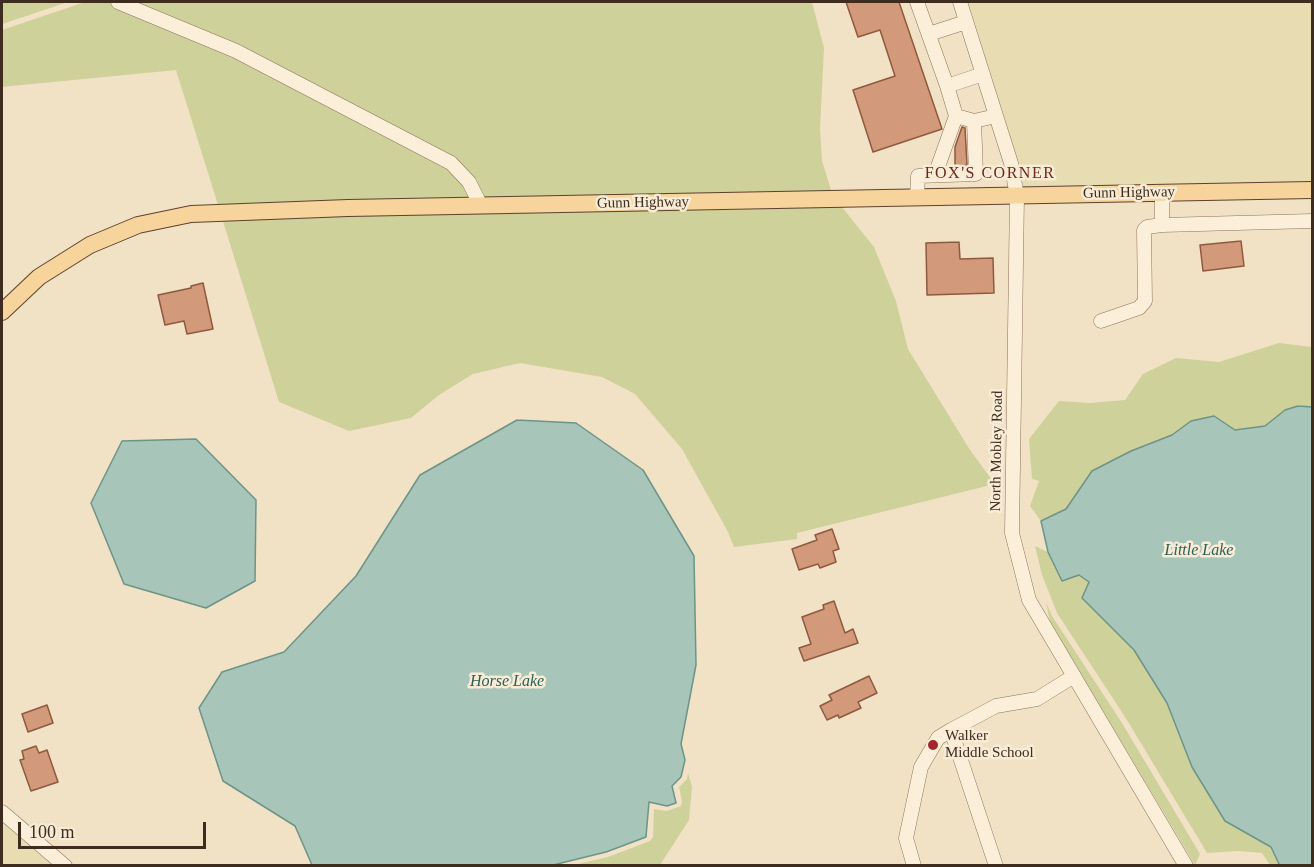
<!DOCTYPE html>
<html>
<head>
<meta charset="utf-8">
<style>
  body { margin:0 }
  #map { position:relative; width:1314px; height:867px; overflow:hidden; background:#f1e2c6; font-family:"Times New Roman",serif }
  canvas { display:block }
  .frame { position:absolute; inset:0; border:3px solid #3e2c1f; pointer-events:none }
  .scale { position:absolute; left:18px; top:822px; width:188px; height:27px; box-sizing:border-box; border:3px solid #3e2c1f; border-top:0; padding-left:8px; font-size:18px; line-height:21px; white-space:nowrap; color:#3e2c1f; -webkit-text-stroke:4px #f8ecd6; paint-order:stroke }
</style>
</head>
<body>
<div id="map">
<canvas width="1314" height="867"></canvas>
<div class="frame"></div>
<div class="scale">100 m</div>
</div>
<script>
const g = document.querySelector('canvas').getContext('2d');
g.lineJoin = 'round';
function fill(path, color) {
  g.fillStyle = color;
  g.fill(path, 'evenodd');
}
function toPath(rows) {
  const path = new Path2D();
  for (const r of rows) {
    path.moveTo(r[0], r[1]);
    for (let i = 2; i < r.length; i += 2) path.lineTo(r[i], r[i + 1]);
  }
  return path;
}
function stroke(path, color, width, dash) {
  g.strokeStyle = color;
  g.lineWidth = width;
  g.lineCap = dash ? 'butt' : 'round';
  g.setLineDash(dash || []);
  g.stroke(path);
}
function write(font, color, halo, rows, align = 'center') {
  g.font = font + ' "Times New Roman",serif';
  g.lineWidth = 5;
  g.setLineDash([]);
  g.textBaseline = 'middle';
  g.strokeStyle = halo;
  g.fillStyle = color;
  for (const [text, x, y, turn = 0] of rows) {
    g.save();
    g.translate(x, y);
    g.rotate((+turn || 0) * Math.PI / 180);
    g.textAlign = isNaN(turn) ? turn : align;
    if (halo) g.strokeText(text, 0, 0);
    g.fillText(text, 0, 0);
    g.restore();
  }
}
fill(toPath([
  [968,2,1312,2,1312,183,1023,189,1019,165],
  [2,821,54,865,2,865]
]), '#e8dcb3');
fill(toPath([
  [2,2,68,2,2,24],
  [85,2,812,2,824,48,820,129,822,161,832,193,218,205,176,70,2,87,2,30],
  [841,206,874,247,896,301,908,349,970,450,995,484,797,533,797,539,734,547,728,532,682,449,635,394,602,377,520,363,473,374,439,395,411,418,349,431,279,402,222,218],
  [1279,343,1312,347,1312,407,1298,406,1285,410,1265,426,1235,430,1214,416,1191,421,1172,435,1131,451,1092,471,1066,509,1041,521,1030,506,1039,481,1032,479,1029,439,1059,401,1089,403,1125,400,1143,374,1176,358,1219,362],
  [1035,546,1048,552,1062,581,1079,575,1089,582,1082,598,1134,650,1167,703,1192,767,1225,821,1271,847,1280,865,1270,865,1262,853,1238,851,1207,853,1127,720,1057,613,1042,575],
  [1046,602,1052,616,1122,723,1200,854,1195,865,1050,622],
  [688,773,692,787,689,820,660,865,574,865,608,857,650,841,653,837,654,809,667,811,681,806,682,801,679,787,687,779]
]), '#ced199');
const water = toPath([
  [1298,406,1312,407,1312,865,1280,866,1271,847,1225,821,1192,767,1167,703,1134,650,1082,598,1089,582,1079,575,1062,581,1048,552,1041,521,1066,509,1092,471,1131,451,1172,435,1191,421,1214,416,1235,430,1265,426,1285,410,1298,406],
  [517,420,576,423,643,470,694,556,696,665,681,744,685,760,681,777,672,786,676,803,667,806,649,802,646,837,606,852,553,865,312,865,295,826,223,781,199,708,222,672,284,652,356,576,420,475,517,420],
  [196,439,256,500,255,581,206,608,124,584,91,503,122,441,196,439]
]);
fill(water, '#a8c5ba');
stroke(water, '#6d9488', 1.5);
const building = toPath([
  [846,2,899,2,942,129,873,152,853,90,895,76,880,30,858,37,846,2],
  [962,127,965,128,967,165,955,166,955,147,962,127],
  [1241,241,1244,266,1203,271,1200,245,1241,241],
  [959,242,960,259,993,258,994,293,927,295,926,243,959,242],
  [203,283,213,329,187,334,184,321,165,325,158,295,191,288,191,286,203,283],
  [832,529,839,549,833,551,836,562,820,568,818,564,799,570,792,549,817,540,815,535,832,529],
  [834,601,845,633,853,629,858,643,804,661,799,648,811,644,802,617,824,609,823,605,834,601],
  [869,676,877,693,858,702,861,708,839,718,838,715,827,720,820,706,832,700,829,695,869,676],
  [47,705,53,723,28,732,22,714,47,705],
  [36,746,39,753,47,750,58,782,31,791,20,760,24,759,22,751,36,746]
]);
fill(building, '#d2997a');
stroke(building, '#8f593e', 1.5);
const minor = toPath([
  [118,2,236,51,451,163,469,182,481,206],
  [917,2,947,86,983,74],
  [960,2,1011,163,1017,196,1012,533,1029,600,1186,866],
  [929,34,966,22],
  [947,86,956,116,974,121,996,116],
  [935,175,956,116],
  [1162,193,1162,225,1312,221],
  [917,198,918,176,976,174,974,121],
  [1101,321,1139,308,1145,301,1144,230,1147,227,1162,225],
  [951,730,996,706,1037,699,1074,676],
  [2,812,65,866],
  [914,866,906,838,921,767,938,738,951,730,996,866]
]);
const major = toPath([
  [2,312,39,277,90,245,138,225,191,214,348,208,1312,190]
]);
stroke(minor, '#8e725a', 15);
stroke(major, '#5c412e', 18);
stroke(minor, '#fbefda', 14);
stroke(major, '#f6d49c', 16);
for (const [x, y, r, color] of [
  [933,745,6,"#a2262f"]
]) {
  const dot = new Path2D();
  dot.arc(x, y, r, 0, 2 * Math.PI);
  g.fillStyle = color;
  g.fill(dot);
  stroke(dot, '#f8ecd6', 2);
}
write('15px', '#3e2c1f', '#f8ecd6', [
  ["Gunn Highway",1129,193,-1],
  ["Gunn Highway",643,203,-1],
  ["North Mobley Road",997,451,-89]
]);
write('15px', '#3e2c1f', '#f8ecd6', [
  ["Walker",945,736],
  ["Middle School",945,753]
], 'left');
g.letterSpacing = '1.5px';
write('16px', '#6d271b', '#f8ecd6', [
  ["FOX'S CORNER",990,174]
]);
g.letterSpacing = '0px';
write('italic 16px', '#2d5e58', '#f8ecd6', [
  ["Little Lake",1199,551],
  ["Horse Lake",507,682]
]);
</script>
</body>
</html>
